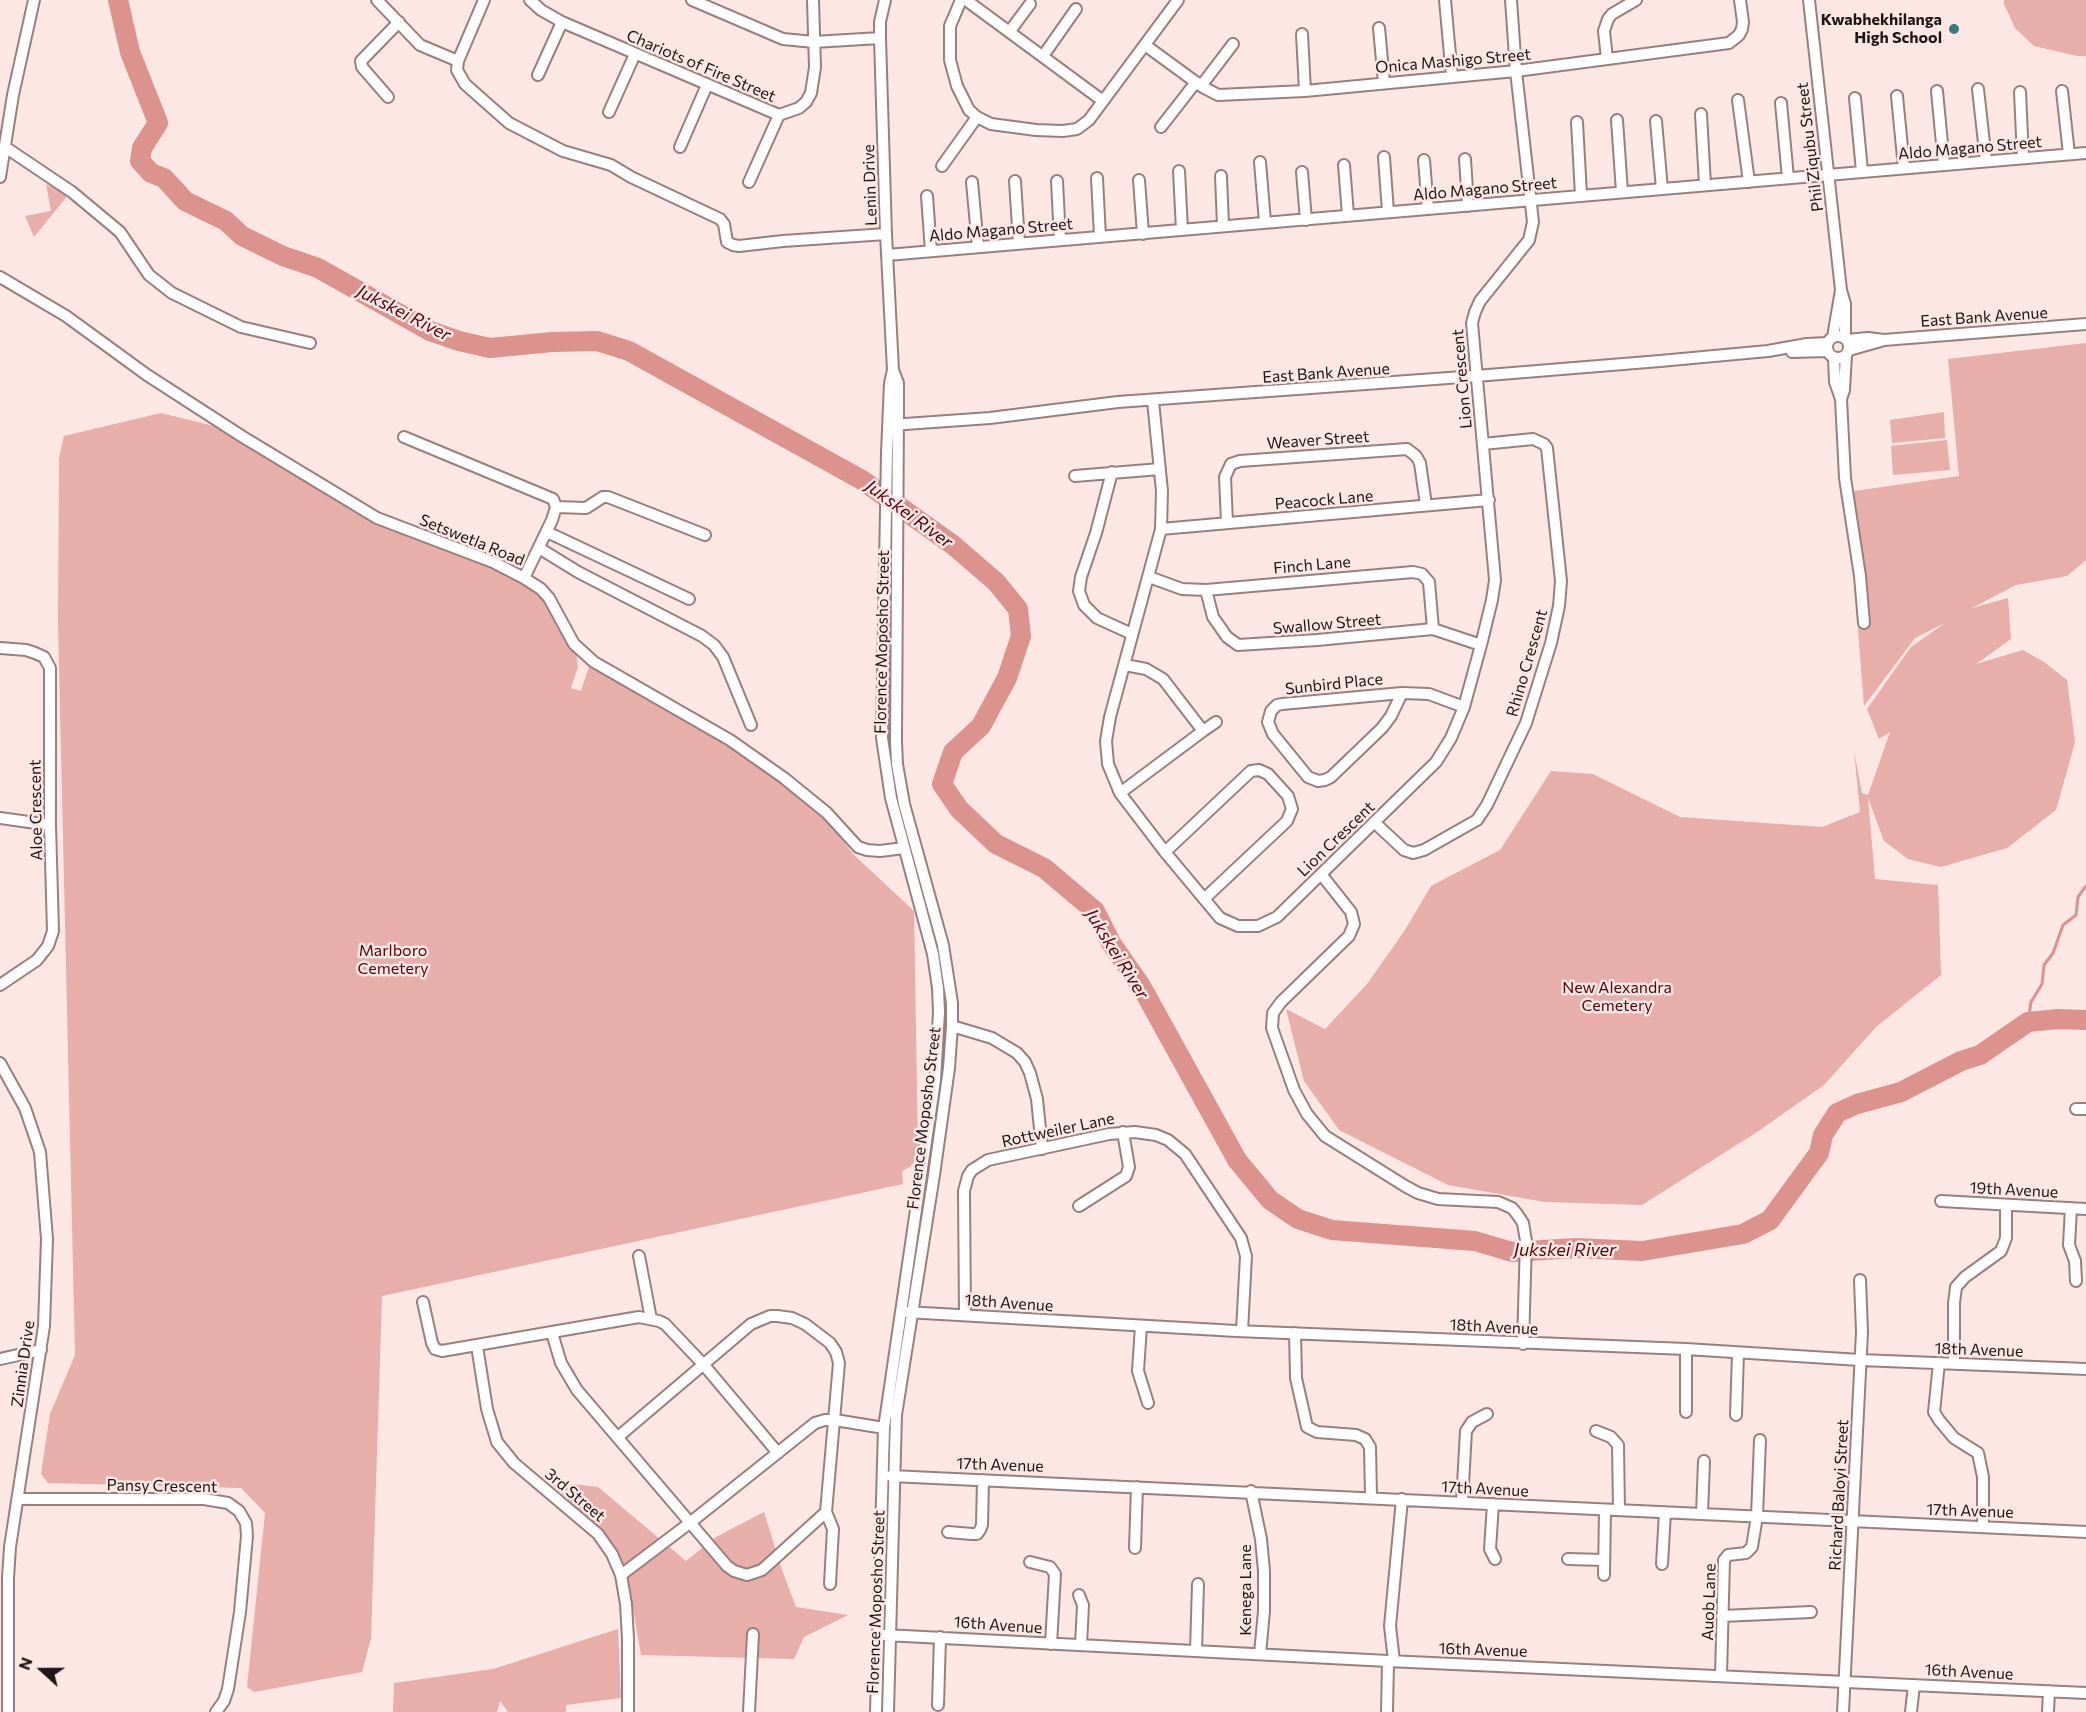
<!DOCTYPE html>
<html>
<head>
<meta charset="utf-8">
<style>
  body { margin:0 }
  #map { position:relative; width:2086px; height:1712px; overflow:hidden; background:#fde7e5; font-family:Commissioner,sans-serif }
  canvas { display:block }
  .north { position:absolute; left:12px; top:1640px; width:60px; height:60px; -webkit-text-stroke:4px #fde7e5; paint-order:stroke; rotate:291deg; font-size:16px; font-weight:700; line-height:24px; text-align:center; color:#1f1515 }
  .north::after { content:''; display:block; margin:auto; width:21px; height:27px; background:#1f1515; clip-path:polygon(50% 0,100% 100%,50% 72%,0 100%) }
</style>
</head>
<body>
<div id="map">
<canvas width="2086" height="1712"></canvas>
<div class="north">N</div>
</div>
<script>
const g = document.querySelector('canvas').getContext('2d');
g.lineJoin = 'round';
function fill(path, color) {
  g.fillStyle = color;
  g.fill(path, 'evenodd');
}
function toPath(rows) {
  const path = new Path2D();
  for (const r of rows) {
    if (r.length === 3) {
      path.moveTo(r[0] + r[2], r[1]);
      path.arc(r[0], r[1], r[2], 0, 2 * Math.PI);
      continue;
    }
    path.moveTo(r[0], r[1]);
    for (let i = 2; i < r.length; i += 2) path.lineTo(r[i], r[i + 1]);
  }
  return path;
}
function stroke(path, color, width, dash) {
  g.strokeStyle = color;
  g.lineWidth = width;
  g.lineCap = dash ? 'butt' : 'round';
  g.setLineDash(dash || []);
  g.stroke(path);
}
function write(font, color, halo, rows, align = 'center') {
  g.font = font + ' Commissioner,sans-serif';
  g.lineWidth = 5;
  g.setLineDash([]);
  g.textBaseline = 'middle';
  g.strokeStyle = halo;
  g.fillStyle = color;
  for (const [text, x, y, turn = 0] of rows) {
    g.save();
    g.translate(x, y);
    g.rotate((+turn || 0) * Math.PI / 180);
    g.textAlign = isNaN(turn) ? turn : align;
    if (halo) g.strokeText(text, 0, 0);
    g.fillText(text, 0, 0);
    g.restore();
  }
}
fill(toPath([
  [2004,0,2086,0,2086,56,2077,56,2034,46,2015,28,2004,4],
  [46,184,68,195,34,237,25,216,51,211],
  [2086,343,2086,560,2067,576,2016,585,1972,608,2008,598,2011,639,1976,664,2023,650,2044,662,2067,680,2075,742,2056,810,2007,848,1941,867,1908,859,1884,841,1868,798,1875,879,1938,885,1941,975,1876,1027,1824,1085,1760,1130,1642,1205,1545,1202,1448,1185,1339,1130,1304,1081,1286,1009,1325,1029,1367,984,1405,930,1431,886,1500,850,1551,771,1593,774,1680,817,1822,827,1860,812,1854,751,1862,793,1868,795,1890,732,1879,739,1867,709,1911,647,1945,623,1915,638,1864,706,1847,492,1959,476,1948,359],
  [1944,412,1945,438,1892,443,1890,420],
  [161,413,218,427,379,522,508,570,545,594,576,651,578,667,571,688,581,691,590,664,695,722,822,813,853,854,914,911,918,1149,916,1159,910,1167,902,1171,903,1184,382,1296,371,1638,362,1672,254,1692,247,1687,265,1513,241,1488,48,1483,41,1474,50,1414,75,1355,58,622,59,458,64,436],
  [1947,440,1950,470,1893,475,1891,446],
  [549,1481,598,1487,686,1561,716,1537,764,1512,782,1570,796,1607,848,1615,804,1637,794,1659,641,1655,631,1597,602,1531],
  [618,1629,621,1698,566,1705,566,1712,508,1712,500,1701,497,1712,393,1712,394,1683,493,1669]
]), '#e7aeaa');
stroke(toPath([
  [2028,1022,2031,1002,2042,984,2044,965,2053,953,2063,925,2076,915,2078,897,2086,886]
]), '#dc938e', 3);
stroke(toPath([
  [118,0,130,52,158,123,142,148,140,161,151,173,164,178,185,201,226,221,242,236,283,256,318,268,430,331,459,341,490,348,552,342,597,341,629,351,862,480,953,545,996,582,1018,609,1021,636,1007,678,981,726,953,752,942,784,959,809,996,844,1044,868,1095,911,1111,943,1141,986,1237,1160,1270,1200,1298,1219,1332,1230,1475,1241,1512,1252,1576,1248,1642,1251,1743,1234,1770,1220,1819,1153,1823,1135,1837,1113,1857,1104,1901,1092,1961,1061,1980,1055,2028,1022,2058,1019,2086,1020]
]), '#dc938e', 20);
const minor = toPath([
  [377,0,420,45,458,61],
  [484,0,458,61,457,70,465,84,509,123,563,151,611,165,631,177,720,219,724,224,727,242,733,245,739,246,783,241,886,234],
  [530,0,541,10,562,22,779,115,799,108,806,102,811,93,815,67,813,0],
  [692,0,783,39,814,42,880,38],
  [885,0,880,22,880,38,886,234,893,370,898,383,898,412,896,742,897,764,904,804,943,945,952,1003,952,1026,949,1068,934,1175,896,1415,888,1712],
  [961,0,950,26,950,60,957,86,969,110,977,117,991,124,1036,130,1063,131,1077,129,1089,120,1178,0],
  [966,0,1103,101],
  [1445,0,1452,77],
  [1809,0,1841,290,1845,304,1845,338],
  [1379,28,1384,82],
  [1010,31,1030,4],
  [1302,34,1305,91],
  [1145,45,1201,86,1218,95,1305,91,1516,71,1729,43,1739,35,1742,29,1743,22,1740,0],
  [1043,56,1076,9],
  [1607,59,1604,31,1608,19,1612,14,1636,0],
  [538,75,562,22],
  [1201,86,1233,44],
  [1978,89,1986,161],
  [1937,91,1944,165],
  [2062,91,2069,154],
  [2020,92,2023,158],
  [1897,96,1904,168],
  [388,97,362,67,361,61,399,22],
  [1855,98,1862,171],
  [1738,100,1749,182],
  [1781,103,1788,178],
  [609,112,635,54],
  [1701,114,1705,185],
  [1617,120,1622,192],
  [1656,121,1662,189],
  [1577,122,1581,195],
  [1161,127,1196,82],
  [5,147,72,192,120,232,149,275,172,293,241,327,310,343],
  [680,147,707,85],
  [1384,157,1388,212],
  [1465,159,1468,206],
  [1424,160,1428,209],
  [1260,162,1265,222],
  [1344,165,1348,215],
  [942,166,977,117],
  [1179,171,1182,230],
  [1302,172,1306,220],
  [1221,176,1223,226],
  [0,177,13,95,34,0],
  [1097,178,1100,237],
  [1139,180,1143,234],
  [1015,181,1019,243],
  [1057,181,1060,240],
  [749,182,779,115],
  [972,182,978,247],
  [927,196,931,251],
  [887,255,2086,153],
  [0,277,66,316,147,375,243,437,377,518,493,562,524,578,541,589,549,598,574,644,594,662,730,740,784,778,827,813,858,847,867,850,880,851,904,848],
  [1838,347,11],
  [1833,337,1841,290],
  [1847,340,1868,338,1884,340,2086,324],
  [1849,350,1881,341],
  [1792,352,1827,351],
  [1846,355,1844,390,1841,399,1845,478,1860,576,1864,623],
  [1834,358,1835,382,1841,399],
  [1153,401,1162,491,1161,529,1110,717,1106,741,1108,764,1120,793,1165,852,1220,918,1238,926,1258,926,1277,917,1436,762,1451,738,1464,707,1481,645,1492,600,1495,580,1472,323,1475,312,1480,301,1529,240,1533,222,1516,71,1511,0],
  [891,425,990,418,1118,402,1476,376,1660,361,1768,351,1807,344,1827,343],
  [404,437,553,499,556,507,552,520,524,578],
  [1112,472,1096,533,1081,577,1079,591,1084,605,1097,618,1132,634],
  [1075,476,1160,469],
  [556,507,586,508,603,497,608,497,705,535],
  [1227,523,1225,477,1231,464,1240,461,1407,449,1416,456,1420,463,1426,505],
  [1161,529,1489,500],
  [547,532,689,599],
  [539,548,578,572,702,636,714,645,723,657,751,725],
  [1149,577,1182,589,1206,590,1413,572,1422,574,1429,582,1433,629],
  [1206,590,1213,617,1227,637,1238,645,1317,640,1433,629,1481,645],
  [0,648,26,650,35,653,44,657,50,668,50,825,53,931,48,946,37,960,0,985],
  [1402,693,1391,716,1382,728,1331,777,1325,780,1318,781,1308,777,1273,734,1268,722,1271,711,1277,705,1282,704,1402,693],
  [1402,693,1429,694,1464,707],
  [1203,731,1216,722],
  [1120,793,1203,731,1163,679,1146,669,1125,665],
  [0,818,50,825],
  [1374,822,1404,850,1413,853,1424,850,1477,820,1487,805,1526,723,1551,643,1559,606,1561,581,1547,448,1544,444,1533,439,1483,444],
  [1165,852,1251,771,1259,770,1268,774,1288,796,1292,809,1287,821,1204,899],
  [1321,874,1351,912,1354,924,1349,936,1281,1002,1273,1013,1272,1028,1294,1090,1307,1114,1325,1136,1405,1186,1418,1193,1438,1199,1498,1202,1512,1208,1517,1214,1523,1223,1526,1241,1523,1344],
  [952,1026,992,1038,1017,1053,1025,1062,1030,1073,1037,1099,1042,1149],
  [0,1063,25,1108,40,1152,47,1239,44,1326,10,1547,8,1578,8,1712],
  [2076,1109,2086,1109],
  [1941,1201,2086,1209],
  [1079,1206,1126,1176,1129,1167,1123,1132],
  [2071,1208,2069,1245,2075,1261,2076,1281],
  [639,1256,651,1319],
  [423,1302,432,1343,435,1349,442,1351,639,1317,659,1321,665,1324,703,1364,778,1453],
  [906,1312,1236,1331,1686,1349,1860,1360,2086,1369],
  [965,1315,964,1191,968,1176,972,1170,988,1160,1109,1134,1135,1132,1156,1135,1168,1140,1185,1154,1241,1238,1246,1256,1242,1331],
  [1141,1326,1138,1371,1148,1403],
  [552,1333,561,1363,577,1390,727,1566,734,1571,747,1575,762,1570,826,1512],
  [1295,1333,1296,1378,1307,1427,1317,1432,1356,1435,1365,1439,1370,1447,1371,1497],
  [477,1346,487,1409,497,1442,514,1463,598,1534,612,1554,621,1575,626,1604,628,1639,628,1712],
  [0,1359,41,1350],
  [1939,1363,1934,1412,1939,1420,1954,1438,1978,1453,1983,1477,1983,1526],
  [1954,1363,1954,1303,1956,1287,1965,1277,2001,1251,2006,1238,2006,1206],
  [1686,1412,1686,1349],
  [1736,1415,1738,1353],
  [1596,1431,1611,1437,1618,1445,1619,1510],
  [618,1437,751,1324,770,1316,777,1316,792,1318,805,1324,830,1343,836,1352,839,1363,826,1512,833,1529,830,1584],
  [891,1476,2086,1532],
  [1251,1491,1261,1539,1264,1571,1264,1611,1260,1654],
  [18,1499,204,1499,228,1503,239,1511,246,1523,247,1536,240,1612,228,1689,224,1701,216,1712],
  [1462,1502,1466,1431,1472,1422,1487,1414],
  [1493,1504,1490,1549,1495,1559],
  [1702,1514,1704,1461],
  [948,1532,972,1534,977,1534,980,1530,982,1525,983,1480],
  [1135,1548,1137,1487],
  [1568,1559,1603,1560],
  [1030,1562,1050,1567,1055,1574,1051,1644],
  [1662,1564,1665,1512],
  [621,1575,691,1522,815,1423,825,1420,835,1420,884,1428],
  [1604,1575,1605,1510],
  [1079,1595,1083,1605,1081,1645],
  [1722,1616,1811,1612],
  [885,1635,1388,1661,2086,1693],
  [1196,1651,1198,1584],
  [1394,1661,1390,1626,1402,1499],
  [1721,1675,1724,1560,1728,1555,1746,1553,1752,1547,1757,1516,1760,1440],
  [938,1705,940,1637],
  [749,1712,753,1634],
  [876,1712,884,1428,935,1080,939,1012,938,988,933,954,891,798,882,738,887,452,890,383,893,370],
  [1387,1712,1388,1661],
  [1843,1712,1862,1332,1860,1280],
  [1911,1712,1914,1685],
  [2048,1712,2049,1691]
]);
stroke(minor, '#99807e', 14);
stroke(minor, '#fff', 10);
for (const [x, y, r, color] of [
  [1954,29,6,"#347c83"]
]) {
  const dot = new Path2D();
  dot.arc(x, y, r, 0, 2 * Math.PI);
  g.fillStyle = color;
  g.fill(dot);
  stroke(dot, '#fde7e5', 2);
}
write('bold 16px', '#1f1515', '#fde7e5', [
  ["Kwabhekhilanga",1942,20],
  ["High School",1942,38]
], 'right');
write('16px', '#1f1515', '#fde7e5', [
  ["Onica Mashigo Street",1453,61,-5],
  ["Chariots of Fire Street",701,66,23],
  ["Phil Ziqubu Street",1810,147,-97],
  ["Aldo Magano Street",1970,148,-5],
  ["Lenin Drive",870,185,-92],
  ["Aldo Magano Street",1485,189,-5],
  ["Aldo Magano Street",1001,230,-5],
  ["East Bank Avenue",1984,317,-4],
  ["East Bank Avenue",1326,373,-4],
  ["Lion Crescent",1462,379,-95],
  ["Weaver Street",1318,440,-4],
  ["Peacock Lane",1324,500,-5],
  ["Setswetla Road",472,540,22],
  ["Finch Lane",1312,565,-5],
  ["Swallow Street",1327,624,-5],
  ["Florence Moposho Street",882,642,-89],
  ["Rhino Crescent",1527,663,-74],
  ["Sunbird Place",1334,684,-6],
  ["Aloe Crescent",36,810,-91],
  ["Lion Crescent",1336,839,-44],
  ["Florence Moposho Street",924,1118,-83],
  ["Rottweiler Lane",1058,1130,-12],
  ["19th Avenue",2014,1190,3],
  ["18th Avenue",1009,1303,4],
  ["18th Avenue",1494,1327,3],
  ["18th Avenue",1979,1350,2],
  ["Zinnia Drive",23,1364,-82],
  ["17th Avenue",1000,1465,2],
  ["Pansy Crescent",162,1486,1],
  ["17th Avenue",1485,1489,3],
  ["3rd Street",575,1495,40],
  ["Richard Baloyi Street",1839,1495,-87],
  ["17th Avenue",1970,1511,2],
  ["Kenega Lane",1246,1590,-90],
  ["Florence Moposho Street",876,1602,-88],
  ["Auob Lane",1709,1602,-88],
  ["16th Avenue",998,1625,4],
  ["16th Avenue",1483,1650,2],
  ["16th Avenue",1969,1672,3]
]);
write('16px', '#590009', '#fde7e5', [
  ["Marlboro",393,951],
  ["Cemetery",393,969],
  ["New Alexandra",1617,988],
  ["Cemetery",1617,1006]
]);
write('italic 18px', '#5c030c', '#fde7e5', [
  ["Jukskei River",404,313,27],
  ["Jukskei River",909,514,36],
  ["Jukskei River",1117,954,58],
  ["Jukskei River",1565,1250]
]);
</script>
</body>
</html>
